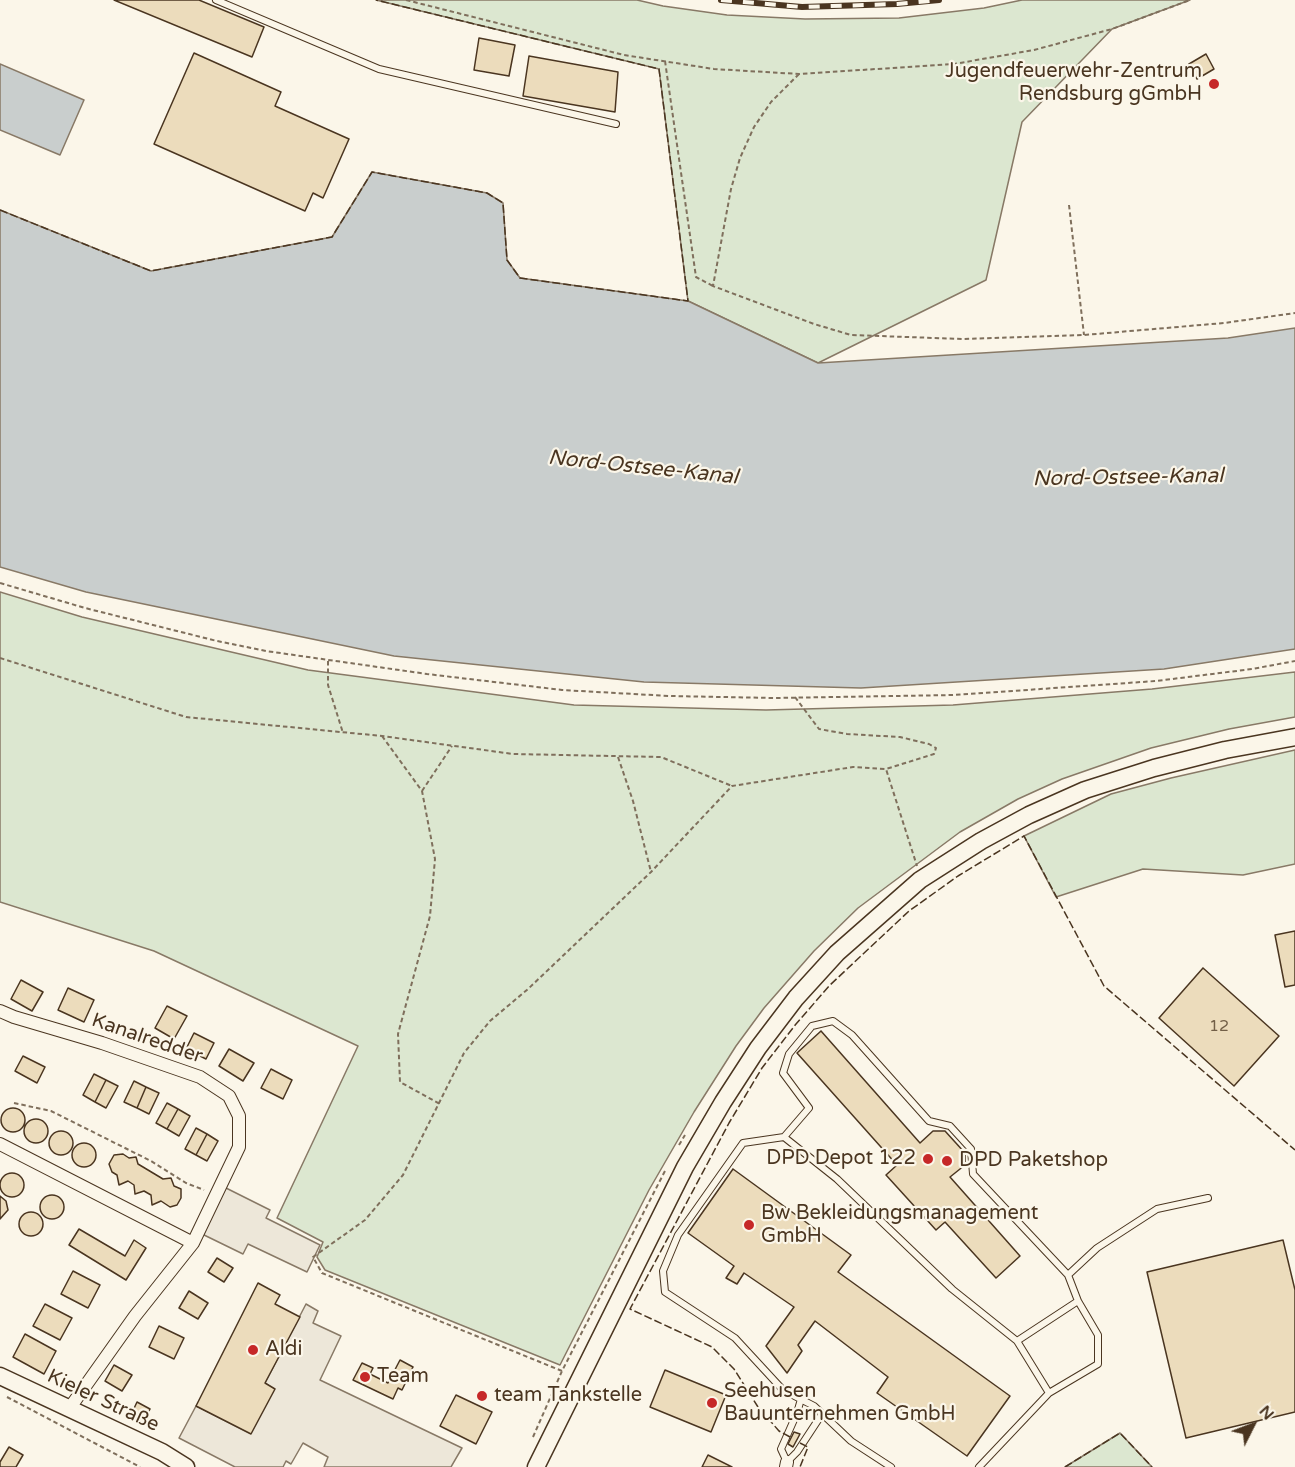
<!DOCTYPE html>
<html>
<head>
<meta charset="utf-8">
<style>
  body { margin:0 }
  #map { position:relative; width:1295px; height:1467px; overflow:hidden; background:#fbf6e9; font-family:"Varela Round",sans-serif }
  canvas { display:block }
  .north { position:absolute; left:1223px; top:1395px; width:60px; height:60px; -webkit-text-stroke:4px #fbf6e9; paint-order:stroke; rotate:48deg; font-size:16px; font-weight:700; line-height:24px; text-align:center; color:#4a3520 }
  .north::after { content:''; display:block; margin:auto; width:21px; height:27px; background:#4a3520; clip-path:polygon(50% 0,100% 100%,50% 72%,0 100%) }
</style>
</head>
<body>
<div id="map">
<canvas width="1295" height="1467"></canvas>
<div class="north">N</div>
</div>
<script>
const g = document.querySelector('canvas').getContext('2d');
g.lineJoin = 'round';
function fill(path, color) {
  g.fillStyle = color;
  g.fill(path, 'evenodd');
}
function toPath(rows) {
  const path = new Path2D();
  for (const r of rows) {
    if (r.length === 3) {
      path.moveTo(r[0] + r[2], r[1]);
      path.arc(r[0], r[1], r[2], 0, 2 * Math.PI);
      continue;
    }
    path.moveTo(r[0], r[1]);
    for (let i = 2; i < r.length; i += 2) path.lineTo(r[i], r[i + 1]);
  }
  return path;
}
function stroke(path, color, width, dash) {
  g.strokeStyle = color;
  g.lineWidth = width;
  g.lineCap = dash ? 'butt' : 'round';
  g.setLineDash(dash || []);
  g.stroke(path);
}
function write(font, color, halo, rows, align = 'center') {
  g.font = font + ' "Varela Round",sans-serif';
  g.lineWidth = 4.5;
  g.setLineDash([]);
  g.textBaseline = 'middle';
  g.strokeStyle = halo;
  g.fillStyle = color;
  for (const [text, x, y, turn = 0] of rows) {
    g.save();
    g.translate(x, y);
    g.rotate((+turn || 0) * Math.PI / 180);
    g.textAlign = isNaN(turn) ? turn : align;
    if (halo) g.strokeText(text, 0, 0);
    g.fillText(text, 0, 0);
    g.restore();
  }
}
const green = toPath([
  [376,0,637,0,663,6,727,15,805,19,899,18,984,8,1022,0,1190,0,1112,29,1022,122,986,280,818,363,688,301,659,69,376,0],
  [0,592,82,617,308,670,574,705,766,710,953,705,1152,689,1295,672,1295,717,1229,729,1151,748,1062,779,1018,799,960,832,858,908,814,951,764,1008,736,1046,694,1112,649,1190,560,1365,325,1270,317,1257,323,1242,277,1218,358,1046,154,951,0,902,0,592],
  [1295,750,1295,864,1243,875,1143,869,1056,897,1024,836,1111,794,1171,778,1295,750],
  [1120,1433,1152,1467,1065,1467,1120,1433]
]);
fill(green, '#dce7d0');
stroke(green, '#887966', 1.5);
const parking = toPath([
  [224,1187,270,1210,266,1218,320,1245,307,1272,248,1244,243,1254,202,1234,224,1187],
  [306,1304,318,1311,313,1323,341,1336,320,1380,462,1448,451,1467,324,1467,328,1457,303,1443,291,1464,286,1461,283,1467,235,1467,179,1438,196,1406,250,1433,274,1389,265,1383,306,1304]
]);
fill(parking, '#ede7d9');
stroke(parking, '#887966', 1.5);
const water = toPath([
  [0,64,84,100,60,155,0,130,0,64],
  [372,172,487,193,503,203,507,260,520,278,688,301,818,363,1228,338,1295,328,1295,649,1164,669,861,688,644,682,394,656,86,592,0,567,0,210,151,271,332,237,372,172]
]);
fill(water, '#c9cecd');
stroke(water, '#887966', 1.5);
const building = toPath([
  [114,0,199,0,264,27,252,57,114,0],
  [479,38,515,45,509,76,474,70,479,38],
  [194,53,281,92,275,106,349,139,323,198,313,193,305,211,154,144,194,53],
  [1206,54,1214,69,1197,79,1189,64,1206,54],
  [529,56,618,72,615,112,523,96,529,56],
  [1295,931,1295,985,1285,987,1275,935,1295,931],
  [1203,968,1279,1036,1234,1086,1159,1018,1203,968],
  [21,980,43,992,32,1011,11,999,21,980],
  [68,988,94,1000,84,1022,58,1010,68,988],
  [167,1006,187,1016,174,1039,155,1028,167,1006],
  [821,1031,920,1143,933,1131,945,1131,965,1153,965,1165,950,1177,1020,1256,996,1278,945,1222,936,1230,886,1175,897,1165,797,1053,821,1031],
  [194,1033,214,1043,206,1059,186,1049,194,1033],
  [229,1049,254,1063,243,1081,219,1066,229,1049],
  [23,1056,45,1067,37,1083,15,1071,23,1056],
  [271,1069,292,1080,283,1099,261,1088,271,1069],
  [94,1074,106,1080,95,1102,83,1095,94,1074],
  [106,1080,118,1086,106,1108,95,1102,106,1080],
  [134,1081,146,1087,137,1108,124,1102,134,1081],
  [146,1087,159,1093,149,1114,137,1108,146,1087],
  [167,1103,178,1109,167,1129,156,1123,167,1103],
  [13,1120,12],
  [178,1109,190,1116,179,1136,167,1129,178,1109],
  [36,1131,12],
  [196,1128,207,1134,196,1155,185,1149,196,1128],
  [61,1143,12],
  [207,1134,218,1141,207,1161,196,1155,207,1134],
  [84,1155,12],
  [123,1154,129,1158,136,1157,138,1164,163,1179,171,1178,174,1186,181,1189,181,1198,177,1205,170,1207,161,1201,152,1205,151,1195,144,1191,135,1194,134,1185,128,1181,119,1185,117,1175,112,1172,109,1164,114,1155,123,1154],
  [733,1169,851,1255,838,1272,1010,1396,967,1456,877,1393,888,1377,815,1321,798,1345,802,1351,787,1373,766,1346,794,1307,744,1273,737,1284,726,1278,734,1266,688,1233,733,1169],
  [12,1185,12],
  [52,1207,12],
  [0,1196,6,1201,8,1210,0,1219,0,1196],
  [31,1224,12],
  [79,1229,125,1256,134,1240,146,1248,126,1280,69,1245,79,1229],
  [1283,1240,1295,1290,1295,1412,1186,1438,1147,1272,1283,1240],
  [217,1258,233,1268,224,1282,208,1272,217,1258],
  [73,1271,100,1285,88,1308,61,1294,73,1271],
  [258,1283,280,1295,275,1304,300,1317,265,1383,275,1389,251,1434,196,1406,258,1283],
  [189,1291,208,1303,198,1319,179,1308,189,1291],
  [45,1304,72,1318,60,1340,33,1326,45,1304],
  [159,1326,184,1338,174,1359,149,1347,159,1326],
  [25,1334,56,1351,44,1374,13,1357,25,1334],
  [400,1360,413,1367,402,1390,398,1388,393,1399,353,1380,362,1363,373,1368,370,1374,388,1383,400,1360],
  [114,1365,132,1375,122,1391,105,1381,114,1365],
  [665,1370,726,1395,711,1432,650,1407,665,1370],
  [456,1395,492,1412,476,1444,440,1426,456,1395],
  [137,1402,150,1409,143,1423,130,1417,137,1402],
  [794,1432,800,1434,793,1447,788,1444,794,1432],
  [9,1447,23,1455,16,1467,0,1467,0,1462,9,1447],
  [708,1455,732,1467,702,1467,708,1455]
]);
fill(building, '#ecdcbc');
stroke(building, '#4a3520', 1.5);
const lane = toPath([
  [216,0,379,69,616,124],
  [784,1137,837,1179,952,1289,1017,1341,1049,1393],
  [1068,1275,1097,1248,1157,1209,1208,1198],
  [1017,1341,1078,1301],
  [801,1399,797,1413,781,1449,787,1462,797,1452,822,1414],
  [891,1467,851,1441,814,1406,783,1390,735,1338,665,1292,663,1271,678,1235,743,1143,784,1137,809,1108,783,1073,789,1054,812,1026,833,1021,852,1035,929,1121,950,1126,971,1149,973,1174,1068,1275,1078,1301,1098,1335,1098,1364,1049,1393,979,1467]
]);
const street = toPath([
  [0,1011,14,1017,102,1043,200,1077,229,1096,239,1116,239,1147,193,1243,135,1316,69,1409],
  [0,1144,193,1243],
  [786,1467,787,1462]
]);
const secondary = toPath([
  [0,1376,162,1452,186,1467],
  [536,1467,685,1167,723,1102,758,1048,796,998,837,953,920,880,981,841,1029,815,1085,790,1154,768,1225,750,1295,737]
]);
stroke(lane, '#4a3520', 8);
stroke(street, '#4a3520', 14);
stroke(secondary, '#4a3520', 19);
stroke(toPath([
  [406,0,624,55,714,69,799,74,954,64,1034,50,1112,29,1190,0],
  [665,61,696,277,713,286],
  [799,74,771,102,754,127,740,158,731,189,713,286,814,324,851,335,963,339,1084,335,1224,323,1295,313],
  [1069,205,1084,335],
  [0,583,85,608,217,641,266,651,427,674,562,690,670,696,774,698,954,695,1156,681,1252,669,1295,661],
  [0,658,186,717,382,736,513,754,661,757,732,786],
  [328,661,328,685,343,733],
  [795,697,819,729,847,734,900,737,929,744,936,748,934,754,886,769,917,866],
  [382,736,422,791,435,859,430,916,398,1034,400,1082,440,1104],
  [618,757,633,801,651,872],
  [422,791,452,746],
  [14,1103,51,1111,151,1161,186,1183,204,1190],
  [679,1145,685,1135],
  [562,1371,322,1273,313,1257,365,1220,403,1175,464,1053,490,1021,528,989,651,872,732,786,853,767,886,769],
  [7,1397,140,1467],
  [533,1437,562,1371,666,1169]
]), '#7f6f5c', 2, [4.5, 3]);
stroke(lane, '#fbf6e9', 6);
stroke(street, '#fbf6e9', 12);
stroke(secondary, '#fbf6e9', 16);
const rail = toPath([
  [721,0,802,7,897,4,939,0]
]);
stroke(rail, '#4a3520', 6);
stroke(rail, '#fbf6e9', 4, [11]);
stroke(toPath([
  [0,210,151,271,332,237,372,172,487,193,503,203,507,260,520,278,688,301,659,69,376,0],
  [790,1437,779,1431,758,1407,734,1369,712,1347,630,1309,729,1123,762,1068,796,1024,830,985,909,911,958,876,1024,836,1104,986,1295,1150],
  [800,1443,808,1447,800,1467],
  [1065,1467,1120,1433,1152,1467]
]), '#4a3520', 1.5, [8, 3]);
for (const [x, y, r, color] of [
  [1214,84,6,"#c62828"],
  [928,1159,6,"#c62828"],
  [947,1161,6,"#c62828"],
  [749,1225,6,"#c62828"],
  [253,1350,6,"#c62828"],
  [365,1377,6,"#c62828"],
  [482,1396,6,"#c62828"],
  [712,1403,6,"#c62828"]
]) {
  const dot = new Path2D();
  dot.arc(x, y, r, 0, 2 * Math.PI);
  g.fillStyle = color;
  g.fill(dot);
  stroke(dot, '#fbf6e9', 2);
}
write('16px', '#725f47', null, [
  ["12",1219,1027]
]);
write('20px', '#4a3520', '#fbf6e9', [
  ["Jugendfeuerwehr-Zentrum",1202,72,"right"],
  ["Rendsburg gGmbH",1202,95,"right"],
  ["DPD Depot 122",916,1159,"right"],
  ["DPD Paketshop",959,1161],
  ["Bw Bekleidungsmanagement",761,1214],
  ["GmbH",761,1237],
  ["Aldi",265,1350],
  ["Team",377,1377],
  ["Seehusen",724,1392],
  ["Bauunternehmen GmbH",724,1415],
  ["team Tankstelle",494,1396]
], 'left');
write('20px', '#4a3520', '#fbf6e9', [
  ["Kanalredder",147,1039,19],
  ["Kieler Straße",103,1401,25]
]);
write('italic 21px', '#4a3520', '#fbf6e9', [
  ["Nord-Ostsee-Kanal",643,468,6],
  ["Nord-Ostsee-Kanal",1128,478,-1]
]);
</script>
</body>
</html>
